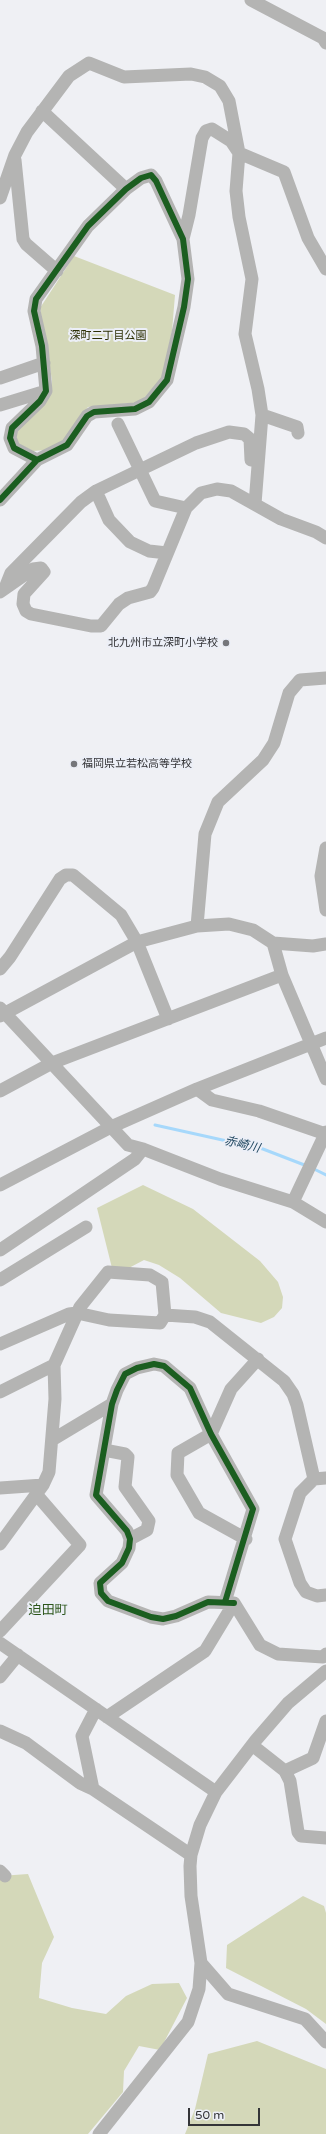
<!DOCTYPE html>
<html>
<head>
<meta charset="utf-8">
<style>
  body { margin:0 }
  #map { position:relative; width:326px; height:2134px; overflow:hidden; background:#eff0f4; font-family:"Varela Round",sans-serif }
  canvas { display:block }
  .scale { position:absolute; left:188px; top:2108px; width:72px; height:18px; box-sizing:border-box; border:2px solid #343538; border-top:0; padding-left:5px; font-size:12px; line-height:14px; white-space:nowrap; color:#343538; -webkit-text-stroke:3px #eceff7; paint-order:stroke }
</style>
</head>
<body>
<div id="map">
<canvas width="326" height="2134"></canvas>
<div class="scale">50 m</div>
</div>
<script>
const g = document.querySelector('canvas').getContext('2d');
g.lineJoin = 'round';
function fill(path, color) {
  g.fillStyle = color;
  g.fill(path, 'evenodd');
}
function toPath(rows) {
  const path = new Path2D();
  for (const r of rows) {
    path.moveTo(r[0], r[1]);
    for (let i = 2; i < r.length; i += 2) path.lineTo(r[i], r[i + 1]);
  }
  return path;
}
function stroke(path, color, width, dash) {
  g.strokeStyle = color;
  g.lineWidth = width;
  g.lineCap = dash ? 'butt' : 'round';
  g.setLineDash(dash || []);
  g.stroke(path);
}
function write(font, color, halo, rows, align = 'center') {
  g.font = font + ' "Varela Round","Noto Sans JP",sans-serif';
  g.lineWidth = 4;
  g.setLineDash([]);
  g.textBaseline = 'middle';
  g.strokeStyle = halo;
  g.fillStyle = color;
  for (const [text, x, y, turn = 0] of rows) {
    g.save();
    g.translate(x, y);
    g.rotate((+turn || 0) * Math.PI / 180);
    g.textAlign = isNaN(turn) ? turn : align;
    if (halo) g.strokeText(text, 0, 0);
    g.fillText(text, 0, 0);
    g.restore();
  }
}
fill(toPath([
  [74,256,175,295,172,331,162,378,142,400,133,403,88,407,61,443,46,450,33,451,17,443,16,433,52,393,52,380,40,308],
  [143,1185,193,1209,260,1261,278,1282,283,1297,282,1308,274,1317,261,1323,221,1313,180,1278,159,1265,144,1260,125,1270,113,1272,97,1208],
  [28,1874,54,1937,42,1963,39,1998,72,2008,106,2014,126,1996,152,1984,179,1983,187,1998,160,2050,139,2046,124,2071,123,2092,88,2134,0,2134,0,1876],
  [303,1896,324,1906,326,1913,326,2024,306,2009,226,1968,227,1945],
  [257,2041,326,2069,326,2134,185,2134,195,2109,208,2054]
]), '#d4d8b9');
stroke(toPath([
  [155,1125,263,1149,307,1166],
  [314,1169,326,1175]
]), '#a6d8fb', 3);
stroke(toPath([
  [251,0,323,38,326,43],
  [42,111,126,189],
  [15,160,23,239,26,244,57,271],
  [0,198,15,155,27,132,69,76,89,63,124,77,191,74,205,77,220,86,229,101,239,153,236,191,239,217,252,279,245,334,258,389,262,415,255,504],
  [183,239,189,215,202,138,206,131,212,129,231,141,239,153,284,172,308,238,326,269],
  [0,378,44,363],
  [0,405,46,391],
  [262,415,297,427,298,433],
  [118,424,155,501,186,508],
  [96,491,109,520,130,542,149,551,167,553],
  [0,500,37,460,67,445,87,416,94,412,135,409,149,402,167,380,184,307,188,279,183,239,156,181,151,175,141,178,126,189,88,226,36,299,34,311,42,346,46,391,40,401,12,428,10,438,14,448,37,460],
  [5,588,11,573,81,502,96,491,196,443,229,432,244,434,250,439,251,460],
  [0,592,33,569,41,568,44,572,24,594,23,604,26,611,31,614,91,626,101,626,119,604,128,598,150,592,153,588,186,508,201,493,217,489,231,491,281,519,316,532,326,538],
  [326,848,321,876,326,910],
  [197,926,205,834,218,802,263,760,274,743,289,693,300,680,326,678],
  [273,943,282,975,326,1079],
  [0,969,10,957,60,879,66,875,73,875,121,915,137,942,168,1019],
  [0,1008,128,1145,143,1149,220,1179,293,1202,326,1222],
  [0,1016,137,942,197,926,229,924,253,930,273,943,313,946,326,944],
  [197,1089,212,1100,259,1111,326,1134],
  [0,1091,52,1063,282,975],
  [0,1185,111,1127,197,1089,326,1038],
  [293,1202,326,1132],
  [0,1250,135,1159,143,1149],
  [108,1272,150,1275,162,1282,165,1315,195,1317,210,1322,284,1381,293,1394,297,1405,314,1479,326,1478],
  [0,1280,86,1227],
  [0,1344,69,1314,77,1313,109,1320,160,1323,165,1315],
  [0,1392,54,1365],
  [52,1440,112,1404],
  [104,1450,125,1454,128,1457,125,1487,149,1521,147,1530,130,1539],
  [314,1479,300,1493,285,1539,300,1583,306,1592,317,1596,326,1595],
  [0,1488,43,1485],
  [246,1539,199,1513,177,1475,178,1453,211,1434,231,1389,258,1359],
  [0,1544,43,1485,49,1472,55,1399,54,1365,80,1307,108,1272],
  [225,1602,253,1509,211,1434,190,1388,164,1366,154,1364,137,1368,125,1374,117,1390,112,1404,96,1495,127,1531,130,1539,129,1548,122,1563,100,1583,101,1593,108,1601,151,1617,163,1619,176,1616,208,1602,234,1603],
  [234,1603,260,1645,278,1654,323,1657,326,1654],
  [0,1631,80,1545,36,1494],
  [0,1643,216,1792],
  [0,1677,18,1655],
  [107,1717,205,1651,234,1603],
  [0,1731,26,1743,80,1783,93,1789,191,1855],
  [252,1745,285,1771,290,1781,298,1832,301,1836,326,1838],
  [285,1771,313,1758,326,1721],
  [93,1789,82,1736,96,1709],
  [0,1871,5,1876],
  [201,1963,228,1994,305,2019,326,2042],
  [99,2134,188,2022,199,1989,201,1963,191,1896,190,1866,191,1855,200,1825,216,1792,256,1740,288,1703,326,1671]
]), '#b4b4b3', 13);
stroke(toPath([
  [0,500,37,460,67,445,87,416,94,412,135,409,149,402,167,380,184,307,188,279,183,239,156,181,151,175,141,178,126,189,88,226,36,299,34,311,42,346,46,391,40,401,12,428,10,438,14,448,37,460],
  [225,1602,253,1509,211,1434,190,1388,164,1366,154,1364,137,1368,125,1374,117,1390,112,1404,96,1495,127,1531,130,1539,129,1548,122,1563,100,1583,101,1593,108,1601,151,1617,163,1619,176,1616,208,1602,234,1603]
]), '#1b5e20', 6);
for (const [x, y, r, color] of [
  [226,643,4,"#75767a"],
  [74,764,4,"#75767a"]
]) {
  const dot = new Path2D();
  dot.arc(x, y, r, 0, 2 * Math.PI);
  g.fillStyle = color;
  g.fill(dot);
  stroke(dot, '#eceff7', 1.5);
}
write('11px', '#2d3005', '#eceff7', [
  ["深町二丁目公園",108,336]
]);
write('11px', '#343538', '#eceff7', [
  ["北九州市立深町小学校",218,643],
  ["福岡県立若松高等学校",82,764,"left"]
], 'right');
write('italic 12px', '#204760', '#eceff7', [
  ["赤崎川",242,1145,13]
]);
write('13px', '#2c561a', '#eceff7', [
  ["迫田町",48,1611]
]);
</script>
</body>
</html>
